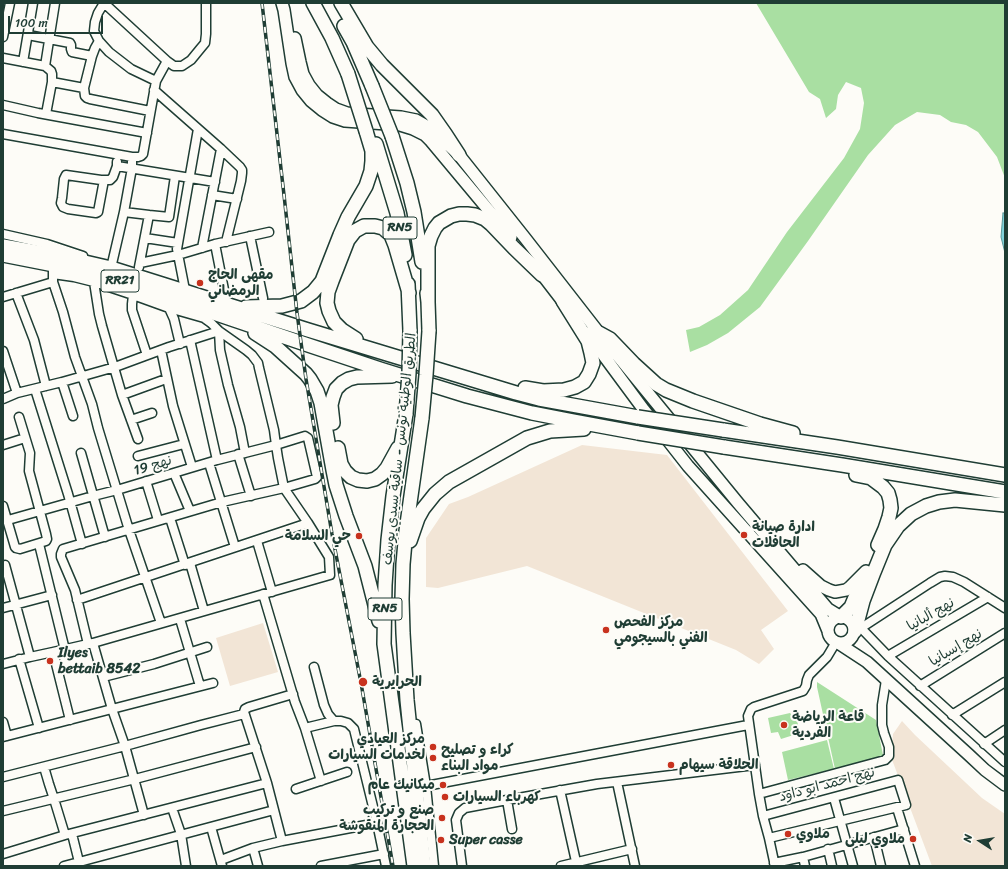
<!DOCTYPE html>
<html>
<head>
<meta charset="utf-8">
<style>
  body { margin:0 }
  #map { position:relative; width:1008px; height:869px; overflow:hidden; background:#fdfcf7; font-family:Sriracha,sans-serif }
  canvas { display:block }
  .frame { position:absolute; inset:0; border:4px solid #1f3d34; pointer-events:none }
  .north { position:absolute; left:960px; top:821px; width:40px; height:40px; -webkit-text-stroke:3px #fdfcf7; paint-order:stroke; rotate:282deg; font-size:11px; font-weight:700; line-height:16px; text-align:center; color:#1f3d34 }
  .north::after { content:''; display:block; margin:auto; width:14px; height:18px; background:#1f3d34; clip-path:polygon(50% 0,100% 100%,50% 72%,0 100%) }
  .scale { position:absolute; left:8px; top:16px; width:95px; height:18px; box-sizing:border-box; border:2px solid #1f3d34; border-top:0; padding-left:5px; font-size:12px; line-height:14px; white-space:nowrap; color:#1f3d34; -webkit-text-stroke:3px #fdfcf7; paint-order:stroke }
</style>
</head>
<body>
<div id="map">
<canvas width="1008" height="869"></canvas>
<div class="frame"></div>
<div class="north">N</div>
<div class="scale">100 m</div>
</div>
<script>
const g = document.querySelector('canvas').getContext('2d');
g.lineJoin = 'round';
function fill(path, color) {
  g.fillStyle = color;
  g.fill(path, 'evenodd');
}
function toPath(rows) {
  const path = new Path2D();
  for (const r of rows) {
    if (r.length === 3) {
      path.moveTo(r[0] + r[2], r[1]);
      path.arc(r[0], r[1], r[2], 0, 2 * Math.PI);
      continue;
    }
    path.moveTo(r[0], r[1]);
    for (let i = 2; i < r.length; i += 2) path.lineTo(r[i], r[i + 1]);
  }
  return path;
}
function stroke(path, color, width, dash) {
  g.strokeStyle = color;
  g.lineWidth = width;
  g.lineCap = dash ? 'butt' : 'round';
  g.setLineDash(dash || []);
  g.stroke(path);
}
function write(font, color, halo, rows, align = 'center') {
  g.font = font + ' Sriracha,"Playpen Sans Arabic",sans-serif';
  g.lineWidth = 4;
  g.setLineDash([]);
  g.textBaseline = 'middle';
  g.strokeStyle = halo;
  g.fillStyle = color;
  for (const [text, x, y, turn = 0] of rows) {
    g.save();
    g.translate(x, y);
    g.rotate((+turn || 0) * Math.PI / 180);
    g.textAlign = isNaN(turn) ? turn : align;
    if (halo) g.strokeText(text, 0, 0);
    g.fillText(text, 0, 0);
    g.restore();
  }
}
fill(toPath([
  [582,445,667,455,788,611,761,630,774,649,759,664,736,650,527,566,438,588,426,587,426,538,449,504,468,497],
  [263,623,278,672,230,686,216,638],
  [902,721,915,735,982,798,1005,814,1005,866,932,866,891,757,893,734]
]), '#f2e5d6');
fill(toPath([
  [756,3,1005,3,1005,178,997,157,978,132,966,125,951,122,940,115,917,112,895,125,868,155,808,241,760,307,728,333,707,345,690,352,686,330,699,327,720,315,748,290,787,232,844,158,860,129,864,103,861,88,846,82,838,95,836,109,826,118,820,99,809,92],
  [817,682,876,720,883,755,881,758,835,769,817,687],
  [790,713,793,716,796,716,800,733,781,739,778,732,771,733,768,718],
  [827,740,834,769,788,780,782,752]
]), '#a9dfa2');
const water = toPath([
  [1003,213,1005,213,1005,253,1001,237,1003,213]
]);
fill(water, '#81d3da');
stroke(water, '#5a9798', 1);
const minor = toPath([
  [104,3,98,13,95,22,94,31,99,41,109,52,131,69,156,81],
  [28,35,70,43,71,45,71,49,72,52,92,56],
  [3,37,10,3],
  [99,41,95,48,92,56,84,88,85,96,87,98,90,99,150,111],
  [3,58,45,66,51,71,52,74,52,82,84,88],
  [167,61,174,66,182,66,191,60,200,49,205,43,206,34,206,3],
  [23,62,33,3],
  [45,66,55,3],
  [154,90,221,149,240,167,242,170,242,173,241,181,226,242],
  [3,105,38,113,147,133],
  [46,114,52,82],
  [3,134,132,157,138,157,141,156,143,154,156,81,167,61,104,3],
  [117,162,117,166,215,182],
  [104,180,98,212,96,213,68,209,63,207,61,203,62,198,64,179,66,175,101,180,110,180,113,177,117,166],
  [212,195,237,199],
  [124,212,149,215],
  [3,234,47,244,83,256],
  [250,236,263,298],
  [145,238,178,243],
  [215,244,227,305],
  [202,248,221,149],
  [140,263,178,255,215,244,269,232],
  [106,266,111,268,124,212,132,168,132,157],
  [139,267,149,215,169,217,175,176],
  [53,268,53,282,63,312,75,357,92,404,98,428,129,530,161,623],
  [94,282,99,314,102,326,122,395,138,439],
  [185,290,177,249,198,129],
  [16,293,34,340,46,386],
  [133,295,132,304,132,310,147,355],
  [3,297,53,282],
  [169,308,174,319,180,344],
  [190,340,217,460],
  [161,350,173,406,192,467],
  [3,351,17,393],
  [62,382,73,416],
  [35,389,68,494,82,544],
  [122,395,166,379],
  [3,399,17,393,62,382,115,367,169,347,219,331,220,350,228,385,240,427,245,453],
  [131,420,152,413],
  [3,445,25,438],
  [81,453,105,537],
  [238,454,251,496],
  [138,456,184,444],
  [209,463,235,547],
  [174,473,190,511],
  [146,481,158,520],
  [3,506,15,547,16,548,20,549,46,541,47,539,46,534,29,471,30,453,19,417],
  [170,518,185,565],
  [8,520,93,496,117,490,217,460,276,445,305,436,308,438,317,477,315,479,284,488,278,458,276,445,274,430,259,368,258,363,252,355,246,350,219,331,211,323,204,318,169,308,133,295,94,282,74,277,53,274],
  [257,541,272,592],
  [39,544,65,650],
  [190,563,204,611],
  [5,565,30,657],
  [263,594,295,702,305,728,321,781],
  [77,600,308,523],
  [3,608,52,595],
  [180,619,200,686],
  [861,628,888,656,1005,762],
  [857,630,861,628,930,583,940,577,945,576,953,577,964,582,1005,608],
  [93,643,112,709,125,746,144,815],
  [53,652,70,720],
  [888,656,988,597],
  [19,659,39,728],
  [3,664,30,657,53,652,88,644,93,643,330,575,329,557,308,523,284,488,222,502,63,549,61,554,61,557,75,590,88,644],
  [314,667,324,705,328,714,334,721],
  [103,677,154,664,207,647],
  [920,686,1005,633],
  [952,715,1005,682],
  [3,722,7,736],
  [416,724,426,786,434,866],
  [305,728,334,721,341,721,348,723,354,729,377,823,386,866],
  [3,737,213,683],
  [984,744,1005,730],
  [44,767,49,784,54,799,65,835],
  [3,777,125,746,201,725,244,714],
  [617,782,635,866],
  [426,786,748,725],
  [296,789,347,772],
  [560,790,577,866],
  [759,794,885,760,889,756,889,747,884,733,882,725,882,705,886,680],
  [834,798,853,866],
  [507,800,512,829],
  [172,808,181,834,186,866],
  [897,808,915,866],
  [3,811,135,779,256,747],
  [763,816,898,780,906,805,769,838],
  [211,827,222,866],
  [72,834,80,866],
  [874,837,881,866],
  [282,841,267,783,244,712,245,709,249,707,293,694],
  [253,848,258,866],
  [828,849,832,866],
  [3,854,65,835,267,783],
  [803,857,805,866],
  [221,860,253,848,282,841,377,823],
  [774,863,803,857,904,829],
  [64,866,274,810],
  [321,866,384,854],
  [462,866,456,820,459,813,465,808,507,800,597,784,755,765],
  [561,866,632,849],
  [775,866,769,838,763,816,759,794,748,716,751,709,754,707,803,691,806,686,807,680,809,675,827,657,836,642]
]);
const secondary = toPath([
  [282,3,284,10,292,63,295,77,302,90,311,101,322,110,333,117,345,121,400,125,413,129,425,135,430,140,511,237],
  [295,38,300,62,303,74,309,85,317,95,327,103,336,109,347,113,358,114,401,117,416,120,430,128,459,155,525,238,599,333,738,503,828,609,841,617],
  [537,268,567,307],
  [587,333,644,410,688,466,821,614,828,631],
  [803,570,821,586,829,590,835,592,846,590,850,587,866,571],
  [841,630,13],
  [838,643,867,662,969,755,985,770,1005,785]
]);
const trunk = toPath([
  [313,3,332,38,348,74],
  [341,3,367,47,382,65,432,115,446,135,459,155],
  [344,26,353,42,372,86],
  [392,136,407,183,414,212,422,262],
  [376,144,397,213,405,255],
  [3,246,59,256,111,268,308,330,516,393,539,399,638,417],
  [3,255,59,266,128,284,311,346,380,369,467,396,532,413,573,421,638,433],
  [408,284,410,331],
  [427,293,428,302,429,331],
  [428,302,428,246,431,236,435,228,439,223,451,216,459,214,467,214,475,215,485,219,491,224,514,248,542,275],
  [246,307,282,306,301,301,313,292,322,281,340,235,348,217,366,186,371,171,372,161,372,151,366,131],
  [255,333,275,346,306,374,310,379,317,391,321,403,333,470,336,485,346,516,365,566,379,621],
  [599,333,610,339,634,364,656,384,666,390,693,401,760,424,793,433],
  [356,339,342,330,334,322,329,311,327,303,328,292,332,281,348,240,355,231,364,226,375,226,383,228,391,235,395,245,409,293],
  [525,388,543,391,564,390,575,387,584,382,589,374,593,363,591,353,588,341,563,301],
  [406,414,393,496,388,540,385,585,384,644,414,866],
  [422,418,406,531,403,564,402,599,403,633,407,700,424,866],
  [333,423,331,405,333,397,336,389,342,383,349,379,357,377,392,376],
  [723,430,837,447,1005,475],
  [724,447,842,465,1005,492],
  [338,448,341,464,345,471,351,477,358,480,367,481,375,479,382,474,387,468,398,448],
  [856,475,871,478,883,487,888,493,890,500,891,508,889,517,885,529,878,545],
  [410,541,418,518,423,509,435,494,449,482,527,438,550,431,584,429],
  [841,617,851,607,861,583],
  [855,631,863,601,874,572,885,545,898,526,911,514,926,506,939,502,955,500,1005,505]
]);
stroke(minor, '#1f3d34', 11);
stroke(secondary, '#1f3d34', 14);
stroke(trunk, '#1f3d34', 16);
stroke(minor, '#fdfcf7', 8);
stroke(secondary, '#fdfcf7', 11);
stroke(trunk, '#fdfcf7', 13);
const rail = toPath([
  [262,3,284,195,297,313,306,379,332,534,361,683,393,866]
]);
stroke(rail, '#1f3d34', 3.5);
stroke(rail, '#fdfcf7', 2, [6]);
const trunkBridge = toPath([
  [348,74,366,131],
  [372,86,392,136],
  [406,414,409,373,410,331],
  [638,417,723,430],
  [422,418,426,375,429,331],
  [638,433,724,447]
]);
stroke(trunkBridge, '#1f3d34', 16, []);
stroke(trunkBridge, '#fdfcf7', 13);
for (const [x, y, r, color] of [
  [200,283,4,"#c8321e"],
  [744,535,4,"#c8321e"],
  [359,536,4,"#c8321e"],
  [606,630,4,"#c8321e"],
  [50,661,4,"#c8321e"],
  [363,682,5,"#c8321e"],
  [784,725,4,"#c8321e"],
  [433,747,4,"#c8321e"],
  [433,758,4,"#c8321e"],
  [671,765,4,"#c8321e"],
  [443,785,4,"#c8321e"],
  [445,797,4,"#c8321e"],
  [442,818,4,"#c8321e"],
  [788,834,4,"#c8321e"],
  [913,839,4,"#c8321e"],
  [441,840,4,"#c8321e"]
]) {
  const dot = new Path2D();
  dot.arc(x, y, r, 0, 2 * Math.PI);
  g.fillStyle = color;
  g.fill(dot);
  stroke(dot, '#fdfcf7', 1.5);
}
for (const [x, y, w] of [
  [400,228,34],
  [120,281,38],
  [385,609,34]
]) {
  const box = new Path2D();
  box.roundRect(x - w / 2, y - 11, w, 22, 3);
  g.fillStyle = '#fdfcf7';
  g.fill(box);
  stroke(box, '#1f3d34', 1);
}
write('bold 13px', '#1f3d34', null, [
  ["RN5",400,228],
  ["RR21",120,281],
  ["RN5",385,609]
]);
write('bold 14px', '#1f3d34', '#fdfcf7', [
  ["مقهى الحاج",208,275],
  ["الرمضاني",208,291],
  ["ادارة صيانة",752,527],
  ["الحافلات",752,543],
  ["حي السلامة",351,536,"right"],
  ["مركز الفحص",614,622],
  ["الفني بالسيجومي",614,638],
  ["Ilyes",58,653],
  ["bettaib 8542",58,669],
  ["الحرايرية",372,682],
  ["قاعة الرياضة",792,717],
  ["الفردية",792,733],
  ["مركز العيادي",425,739,"right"],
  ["لخدمات السيارات",425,755,"right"],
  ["كراء و تصليح",441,750],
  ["مواد البناء",441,766],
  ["الحلاقة سيهام",679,765],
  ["ميكانيك عام",435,785,"right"],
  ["كهرباء السيارات",453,797],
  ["صنع و تركيب",434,810,"right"],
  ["الحجارة المنقوشة",434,826,"right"],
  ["ملاوي",796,834],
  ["ملاوي ليلى",905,839,"right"],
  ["Super casse",449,840]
], 'left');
write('14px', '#1f3d34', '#fdfcf7', [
  ["الطريق الوطنية تونس - ساقية سيدي يوسف",400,449,-84],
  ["نهج 19",153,466,-17],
  ["نهج ألبانيا",931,615,-30],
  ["نهج إسبانيا",956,648,-31],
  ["نهج احمد ابو داود",827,785,-15]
]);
</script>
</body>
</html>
